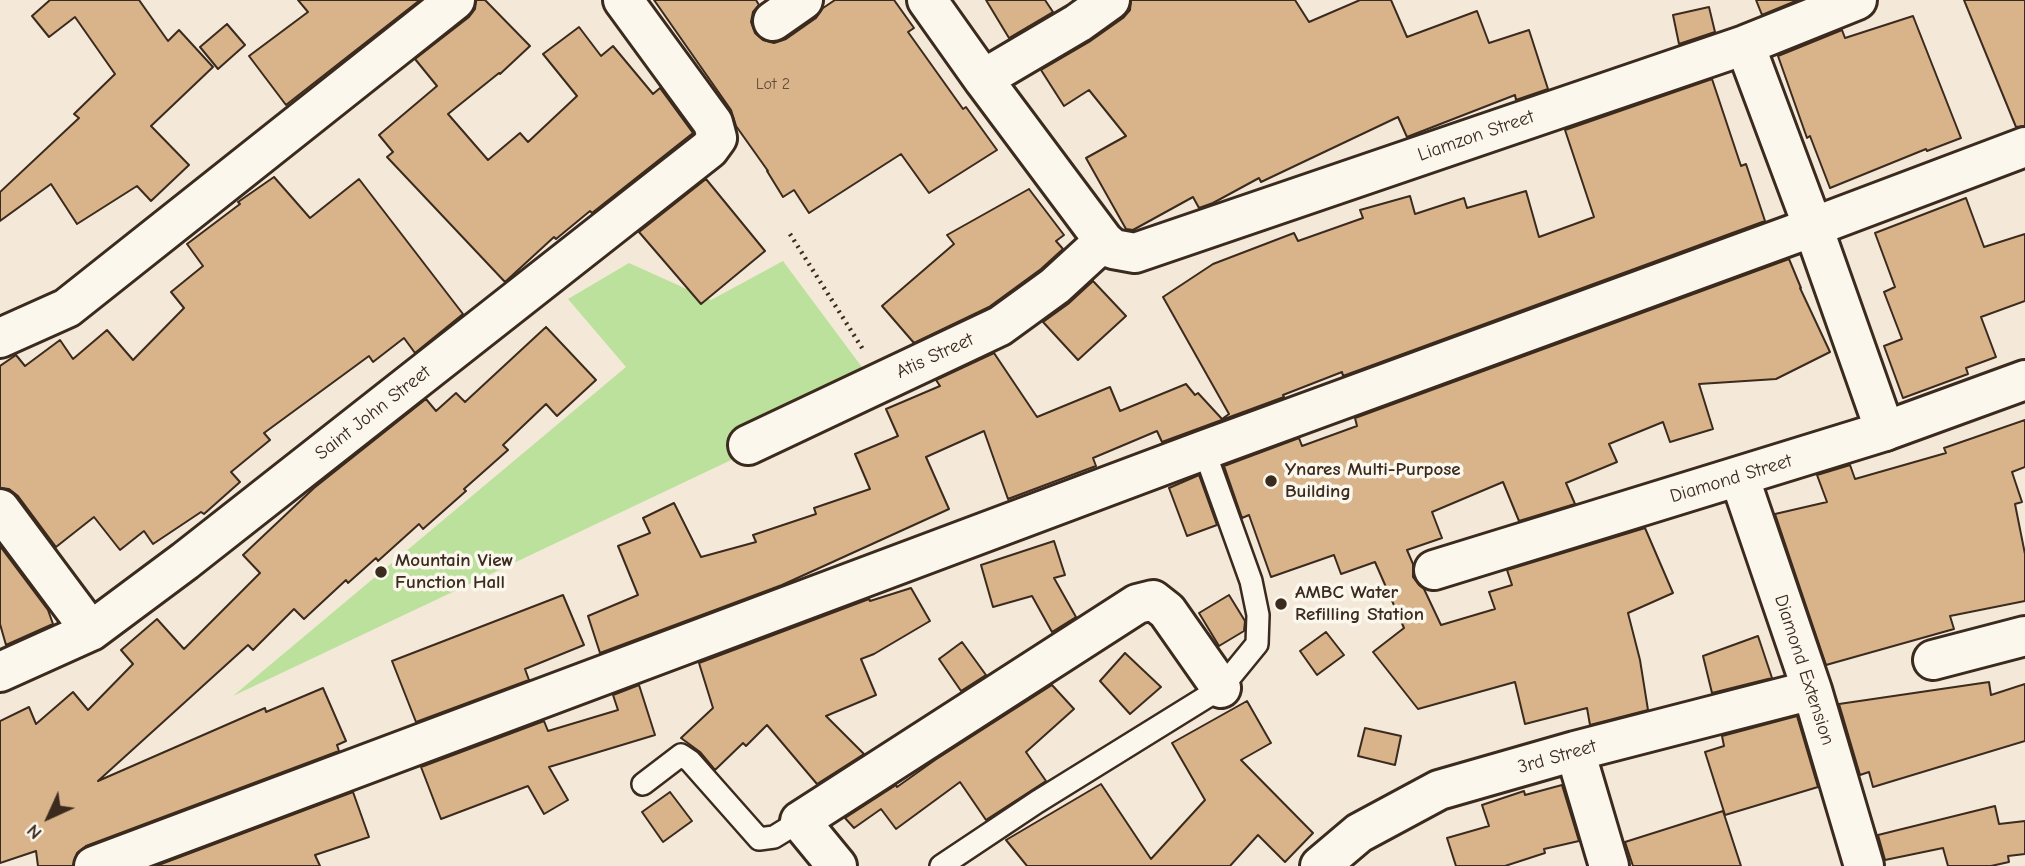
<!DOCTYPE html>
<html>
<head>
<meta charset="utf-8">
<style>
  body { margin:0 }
  #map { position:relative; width:2025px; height:866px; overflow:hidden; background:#f4e9d8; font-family:"Comic Neue",sans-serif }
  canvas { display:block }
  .north { position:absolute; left:14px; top:782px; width:70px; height:70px; -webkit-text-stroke:5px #fbf7ec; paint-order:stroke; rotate:225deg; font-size:19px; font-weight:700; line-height:28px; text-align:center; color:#3b2a1e }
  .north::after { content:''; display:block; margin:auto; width:24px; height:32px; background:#3b2a1e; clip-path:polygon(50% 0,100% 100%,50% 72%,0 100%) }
</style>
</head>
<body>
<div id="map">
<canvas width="2025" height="866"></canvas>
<div class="north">N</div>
</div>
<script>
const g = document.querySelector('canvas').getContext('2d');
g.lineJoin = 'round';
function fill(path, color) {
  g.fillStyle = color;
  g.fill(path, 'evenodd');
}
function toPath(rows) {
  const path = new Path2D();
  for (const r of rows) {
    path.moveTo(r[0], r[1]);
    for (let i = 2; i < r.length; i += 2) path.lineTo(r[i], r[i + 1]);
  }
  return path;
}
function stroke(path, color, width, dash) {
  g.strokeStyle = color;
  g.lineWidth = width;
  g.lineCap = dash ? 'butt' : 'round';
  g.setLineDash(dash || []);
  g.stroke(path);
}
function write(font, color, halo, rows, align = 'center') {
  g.font = font + ' "Comic Neue",sans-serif';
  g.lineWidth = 7;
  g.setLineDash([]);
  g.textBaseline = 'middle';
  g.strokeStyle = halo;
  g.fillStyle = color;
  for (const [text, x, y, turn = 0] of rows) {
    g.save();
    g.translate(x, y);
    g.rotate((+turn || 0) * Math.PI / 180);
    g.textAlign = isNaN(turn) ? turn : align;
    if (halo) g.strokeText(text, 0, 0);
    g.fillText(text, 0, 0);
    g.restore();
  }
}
fill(toPath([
  [783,261,879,390,233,696,626,367,568,299,629,263,711,300]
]), '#bbe19c');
const building = toPath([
  [50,0,139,0,168,41,179,30,213,67,151,126,189,165,151,201,137,186,77,224,51,184,0,221,0,192,79,118,74,114,115,74,75,17,49,37,32,16,50,0],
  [298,0,420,0,286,105,249,56,308,12,298,0],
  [476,0,485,0,530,46,500,74,499,73,448,114,488,160,520,133,528,142,577,96,543,54,579,27,601,56,613,46,653,94,660,88,693,133,592,213,590,211,556,239,554,237,505,282,387,157,393,152,379,135,437,86,415,59,469,17,475,9,476,0],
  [654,0,756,0,759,5,753,12,751,22,755,33,763,40,774,43,786,39,816,18,823,8,835,0,894,0,914,28,908,32,963,109,966,107,997,150,929,193,901,154,809,213,794,190,783,197,767,171,768,171,736,126,731,110,654,0],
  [986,0,1045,0,1053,12,1009,38,986,0],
  [1131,0,1295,0,1309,22,1360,0,1391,0,1407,37,1477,11,1489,43,1529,30,1548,89,1516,100,1515,95,1407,137,1398,117,1261,182,1259,178,1213,203,1199,208,1193,197,1133,230,1126,229,1086,158,1126,136,1089,90,1064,106,1041,70,1089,42,1123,18,1130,10,1131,0],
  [1756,0,1798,0,1762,15,1756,0],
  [1964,0,2025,0,2025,126,2016,127,1964,0],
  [1709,7,1715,32,1679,44,1673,15,1709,7],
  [1913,16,1961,138,1927,151,1926,149,1830,188,1810,136,1807,138,1778,56,1842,30,1845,38,1913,16],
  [227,24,245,45,218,69,200,47,227,24],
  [1712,79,1741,166,1746,164,1765,221,1343,376,1342,372,1283,395,1284,397,1162,442,1157,431,1093,458,1096,466,1008,499,984,431,926,457,949,509,782,585,600,653,588,616,638,595,618,546,650,533,643,518,674,503,701,557,756,542,753,535,816,514,814,508,870,489,855,454,898,436,886,409,940,386,936,380,994,353,1037,417,1110,387,1120,411,1186,384,1195,395,1198,393,1222,419,1229,414,1163,297,1213,264,1294,233,1298,241,1363,218,1360,210,1410,196,1415,214,1464,198,1467,208,1526,191,1539,237,1594,217,1565,130,1712,79],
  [274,177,310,218,359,179,463,314,415,353,404,338,373,362,369,356,264,433,270,440,231,472,240,482,204,514,201,512,153,544,144,531,120,550,94,517,56,547,18,496,9,489,0,488,0,366,16,355,25,366,60,340,73,359,107,330,133,360,184,308,171,292,203,266,187,244,240,204,238,202,274,177],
  [706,179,765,251,701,304,639,232,706,179],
  [1029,189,1064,235,1056,241,1063,249,1041,269,989,307,914,343,882,306,954,244,947,235,1029,189],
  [1966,198,1984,247,2025,234,2025,301,1981,317,1996,357,1966,368,1968,374,1903,398,1884,346,1902,339,1884,292,1895,287,1875,233,1966,198],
  [1789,259,1801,288,1800,288,1830,352,1776,379,1699,384,1713,429,1670,442,1663,422,1609,444,1617,462,1566,483,1575,504,1519,521,1503,482,1432,512,1442,538,1407,550,1413,564,1413,577,1419,585,1424,589,1441,625,1495,609,1489,592,1512,585,1507,570,1645,528,1673,593,1628,613,1640,660,1648,710,1590,725,1587,708,1525,724,1515,682,1418,709,1373,652,1404,628,1375,562,1341,574,1334,555,1271,577,1249,515,1242,518,1224,466,1299,438,1302,446,1357,426,1355,418,1789,259],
  [1093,281,1126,316,1078,360,1043,322,1068,304,1093,281],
  [546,327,596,380,557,416,546,404,503,445,508,450,464,489,466,491,423,529,419,524,378,561,376,558,348,583,346,580,304,619,294,609,253,650,248,645,98,781,265,708,266,712,323,688,346,741,337,745,339,751,86,846,77,853,73,866,38,866,36,851,0,863,0,721,29,707,36,724,73,692,88,710,133,664,121,650,157,619,184,649,260,573,243,555,314,488,426,399,436,411,456,393,465,402,546,327],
  [2025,420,2025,467,2012,472,2022,502,2015,504,2025,554,2025,601,1950,616,1954,629,1826,665,1775,514,1827,502,1817,475,1850,465,1855,479,1946,453,1944,448,2025,420],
  [1199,475,1217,525,1187,536,1169,488,1199,475],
  [1054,541,1065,575,1054,578,1076,617,1052,632,1032,596,993,607,981,565,1054,541],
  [0,546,48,610,53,624,6,645,0,624,0,546],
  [911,588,930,621,874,654,861,659,876,695,826,716,864,754,817,784,767,725,746,746,743,743,715,770,700,752,681,738,713,708,699,663,869,599,870,601,911,588],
  [563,595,584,645,525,669,529,680,416,722,392,661,563,595],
  [1229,595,1245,621,1244,631,1219,646,1199,613,1229,595],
  [1326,632,1344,655,1317,675,1300,651,1326,632],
  [1758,636,1772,678,1712,693,1703,656,1758,636],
  [962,642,986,675,961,691,939,659,962,642],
  [1125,653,1161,687,1130,714,1100,681,1125,653],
  [1989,682,1991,695,2025,684,2025,741,1873,787,1869,772,1860,775,1839,704,1989,682],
  [639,685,655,735,549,767,568,800,544,814,528,786,441,819,421,767,544,721,548,731,618,710,613,695,639,685],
  [1052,685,1074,709,1026,752,1046,781,989,818,986,820,960,782,896,829,881,809,854,828,845,818,896,785,897,787,935,760,1052,685],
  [1247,701,1271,743,1241,760,1313,833,1285,862,1258,835,1230,866,1027,866,1006,840,1101,784,1151,859,1205,800,1172,743,1247,701],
  [1797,716,1818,787,1725,815,1705,752,1724,746,1722,736,1797,716],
  [1365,728,1401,736,1395,765,1358,756,1365,728],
  [1562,785,1579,841,1544,849,1545,853,1505,866,1456,866,1447,838,1489,826,1482,805,1524,791,1525,795,1562,785],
  [353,792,369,837,315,855,320,866,156,866,353,792],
  [670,792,692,821,663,842,642,812,670,792],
  [1995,806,1999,824,2025,821,2025,854,2008,856,2009,862,1991,866,1948,866,1943,848,1885,860,1878,835,1995,806],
  [1723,811,1741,866,1633,866,1625,842,1723,811]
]);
fill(building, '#d9b38a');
stroke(building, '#3b2a1e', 2);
const lane = toPath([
  [643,784,681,755,690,761,759,839,774,837,800,821],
  [941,866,1037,802,1221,688,1257,644,1258,615,1251,581,1204,450]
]);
const street = toPath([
  [927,0,983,79,1104,241,1113,249,1135,253,1745,45,1857,0],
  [773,21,803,0],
  [1745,45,1813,227,2025,147],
  [983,79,1078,23,1110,0],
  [0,338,67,308,455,0],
  [748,445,1000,326,1055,286,1104,241],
  [1739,476,1812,690,1864,866],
  [0,509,91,631],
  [1434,570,1885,431],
  [1933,660,2025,636],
  [0,672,91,631,185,561,709,149,717,138,713,123,623,0],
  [1575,751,1609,866],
  [837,866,800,821,1137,604,1153,600,1167,611,1221,688],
  [1320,866,1359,833,1439,790,1575,751,1812,690]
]);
const secondary = toPath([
  [94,866,1204,450,1813,227,1885,431,2025,380]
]);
stroke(lane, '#3b2a1e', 26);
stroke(street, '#3b2a1e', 44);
stroke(secondary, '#3b2a1e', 44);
stroke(toPath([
  [790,234,864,351]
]), '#3b2a1e', 4.5, [2, 5]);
stroke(lane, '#fbf7ec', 21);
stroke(street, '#fbf7ec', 38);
stroke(secondary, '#fbf7ec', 38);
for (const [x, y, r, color] of [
  [1271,481,7,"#3b2a1e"],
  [381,572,7,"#3b2a1e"],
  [1281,604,7,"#3b2a1e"]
]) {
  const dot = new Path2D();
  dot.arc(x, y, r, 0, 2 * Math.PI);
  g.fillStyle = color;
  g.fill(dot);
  stroke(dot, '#fbf7ec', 2.5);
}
write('16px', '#624c39', null, [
  ["Lot 2",773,84]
]);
write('19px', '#3b2a1e', '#fbf7ec', [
  ["Liamzon Street",1476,136,-19],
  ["Atis Street",935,356,-25],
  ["Saint John Street",373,413,-38],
  ["Diamond Street",1731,479,-17],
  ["Diamond Extension",1804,670,72],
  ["3rd Street",1557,757,-16]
]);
write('bold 19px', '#3b2a1e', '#fbf7ec', [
  ["Ynares Multi-Purpose",1285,470],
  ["Building",1285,492],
  ["Mountain View",395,561],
  ["Function Hall",395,583],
  ["AMBC Water",1295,593],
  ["Refilling Station",1295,615]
], 'left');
</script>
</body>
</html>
